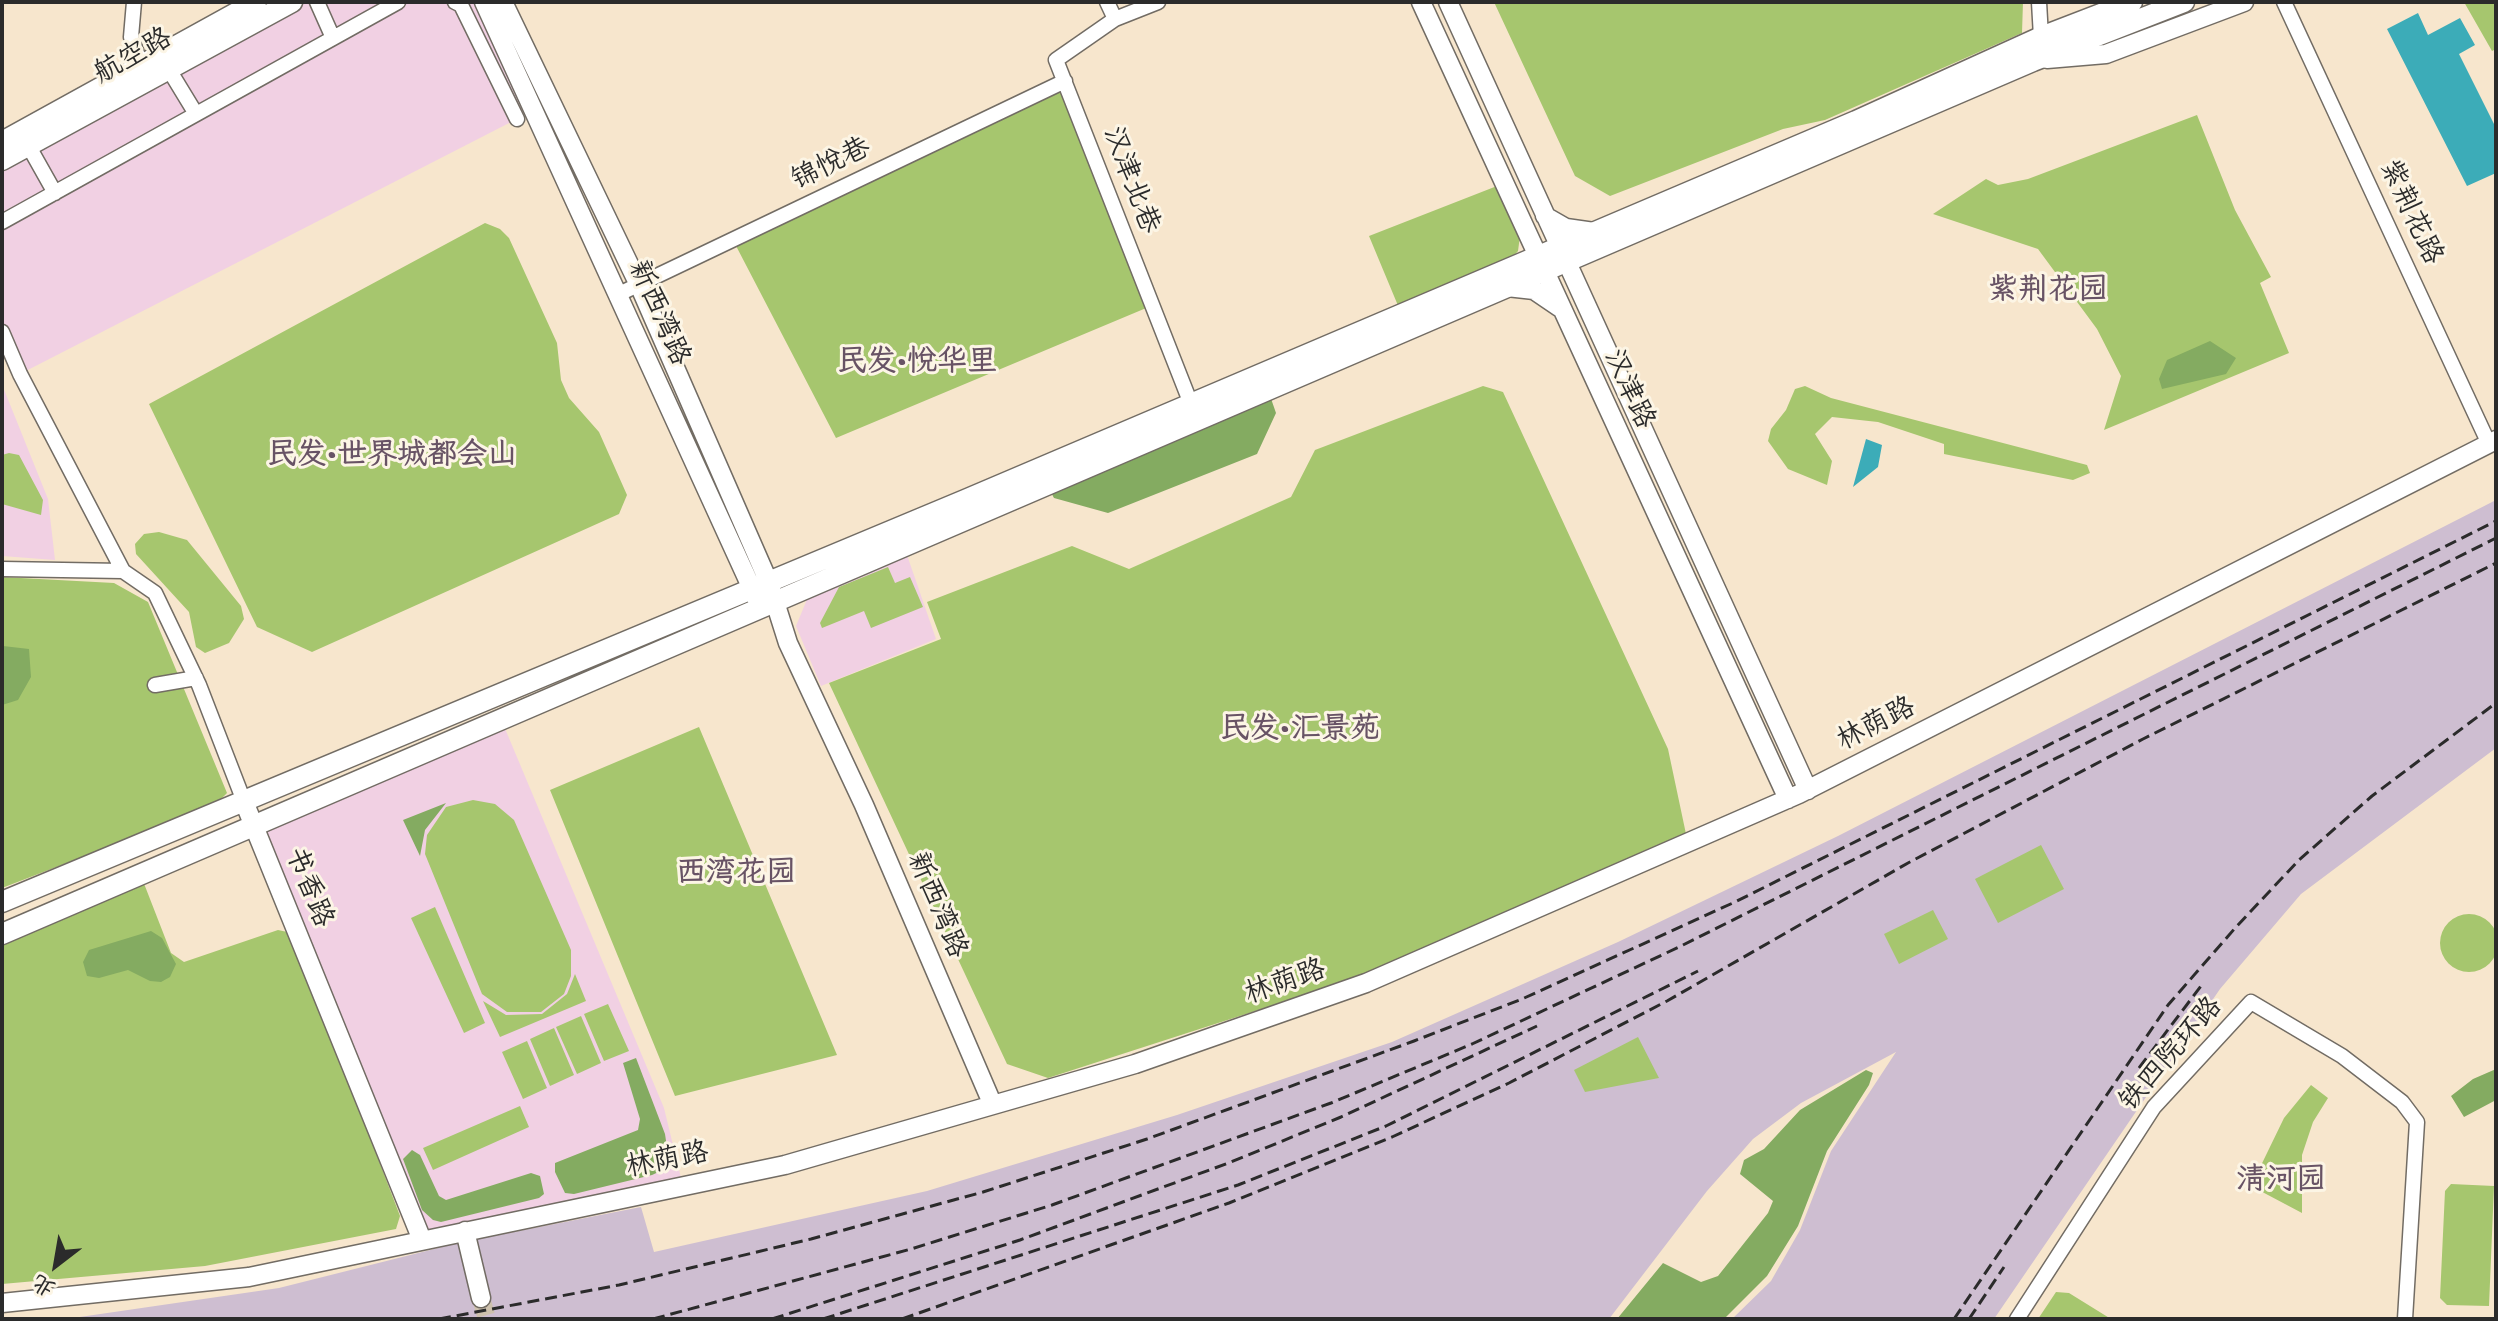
<!DOCTYPE html>
<html>
<head>
<meta charset="utf-8">
<style>
  body { margin:0 }
  #map { position:relative; width:2498px; height:1321px; overflow:hidden; background:#f7e6cd; font-family:"Shantell Sans","LXGW WenKai TC",sans-serif }
  canvas { display:block }
  .frame { position:absolute; inset:0; border:4px solid #2b2b2b; pointer-events:none }
  .north { position:absolute; left:16px; top:1225px; width:80px; height:80px; -webkit-text-stroke:6px #fcf5e5; paint-order:stroke; rotate:211deg; font-size:22px; font-weight:700; line-height:32px; text-align:center; color:#2b2b2b }
  .north::after { content:''; display:block; margin:auto; width:28px; height:36px; background:#2b2b2b; clip-path:polygon(50% 0,100% 100%,50% 72%,0 100%) }
</style>
</head>
<body>
<div id="map">
<canvas width="2498" height="1321"></canvas>
<div class="frame"></div>
<div class="north">北</div>
</div>
<script>
const g = document.querySelector('canvas').getContext('2d');
g.lineJoin = 'round';
function fill(path, color) {
  g.fillStyle = color;
  g.fill(path, 'evenodd');
}
function toPath(rows) {
  const path = new Path2D();
  for (const r of rows) {
    if (r.length === 3) {
      path.moveTo(r[0] + r[2], r[1]);
      path.arc(r[0], r[1], r[2], 0, 2 * Math.PI);
      continue;
    }
    path.moveTo(r[0], r[1]);
    for (let i = 2; i < r.length; i += 2) path.lineTo(r[i], r[i + 1]);
  }
  return path;
}
function stroke(path, color, width, dash) {
  g.strokeStyle = color;
  g.lineWidth = width;
  g.lineCap = dash ? 'butt' : 'round';
  g.setLineDash(dash || []);
  g.stroke(path);
}
function write(font, color, halo, rows, align = 'center') {
  g.font = font + ' "Shantell Sans","LXGW WenKai TC",sans-serif';
  g.lineWidth = 6;
  g.setLineDash([]);
  g.textBaseline = 'middle';
  g.strokeStyle = halo;
  g.fillStyle = color;
  for (const [text, x, y, turn = 0] of rows) {
    g.save();
    g.translate(x, y);
    g.rotate((+turn || 0) * Math.PI / 180);
    g.textAlign = isNaN(turn) ? turn : align;
    if (halo) g.strokeText(text, 0, 0);
    g.fillText(text, 0, 0);
    g.restore();
  }
}
fill(toPath([
  [292,2,503,2,552,101,20,374,2,332,2,160],
  [3,387,48,499,55,560,2,556],
  [907,555,936,639,821,686,796,626,808,597],
  [501,719,664,1108,683,1186,422,1240,254,826]
]), '#f1d0e3');
fill(toPath([
  [2496,500,2496,748,2301,894,2220,989,1994,1319,1732,1319,1771,1281,1800,1230,1831,1151,1896,1052,1801,1103,1753,1139,1707,1191,1609,1319,66,1319,279,1288,458,1243,641,1207,654,1252,927,1191,1177,1115,1392,1042,1618,942,1838,836]
]), '#cebed1');
fill(toPath([
  [1494,2,2023,2,2022,33,1825,120,1783,129,1610,196,1575,176],
  [2464,2,2496,2,2496,49,2492,51],
  [1062,86,1151,306,836,438,734,242],
  [2197,115,2235,210,2271,277,2260,283,2289,353,2104,430,2121,376,2097,329,2038,249,1933,214,1986,179,1998,185,2028,179],
  [1497,186,1520,236,1518,251,1507,264,1399,308,1369,236],
  [485,223,500,229,509,238,557,343,561,380,569,398,599,432,627,495,619,514,312,652,257,627,149,404],
  [1483,386,1503,392,1668,749,1686,834,1379,971,1048,1078,1007,1064,829,683,941,639,927,602,1072,546,1129,569,1291,497,1315,450],
  [1805,386,1831,398,2087,465,2090,473,2073,480,1944,454,1944,444,1878,422,1832,417,1815,434,1832,461,1827,485,1788,469,1768,441,1771,429,1786,410,1795,389],
  [9,453,19,455,43,500,41,515,2,504,2,455],
  [159,532,187,540,241,606,244,619,229,643,205,653,196,647,189,612,136,554,135,544,144,534],
  [888,567,895,583,910,577,923,607,871,628,864,611,822,628,820,623,839,587],
  [2,577,114,583,148,602,227,793,214,806,2,888],
  [699,727,837,1055,675,1096,550,790],
  [473,800,495,804,514,820,571,950,571,976,564,994,541,1012,507,1012,482,994,425,854,427,835,446,807],
  [2041,845,2064,889,1998,923,1975,879],
  [143,881,171,953,184,962,278,930,292,933,400,1216,396,1229,205,1266,2,1284,2,940],
  [435,907,485,1023,464,1033,411,918],
  [1933,910,1948,939,1899,964,1884,934],
  [2469,943,29],
  [575,974,586,1001,500,1037,483,1001,506,1015,542,1014,567,994],
  [608,1004,629,1051,604,1061,584,1014],
  [581,1016,601,1063,577,1074,556,1027],
  [554,1028,574,1075,550,1086,530,1039],
  [1638,1037,1659,1078,1585,1092,1574,1070],
  [527,1041,547,1088,523,1099,502,1052],
  [2311,1085,2328,1098,2313,1122,2302,1155,2302,1213,2251,1186,2284,1118],
  [520,1106,529,1127,433,1170,423,1148],
  [2451,1184,2494,1186,2489,1306,2447,1305,2440,1298,2445,1191],
  [2056,1292,2069,1293,2111,1319,2038,1319]
]), '#a6c66e');
fill(toPath([
  [2210,341,2236,358,2226,374,2162,389,2159,379,2167,360],
  [1268,390,1276,413,1257,454,1108,513,1054,498,1047,485],
  [3,646,29,649,31,677,18,700,2,705],
  [446,803,425,830,420,856,403,820],
  [151,931,162,938,176,964,170,977,161,982,150,981,128,970,99,978,87,976,83,962,89,950],
  [636,1058,665,1134,669,1161,665,1169,652,1175,574,1194,565,1193,555,1172,555,1163,638,1130,640,1119,623,1063],
  [2496,1069,2496,1100,2464,1117,2451,1096,2473,1079],
  [1866,1070,1873,1073,1869,1085,1827,1151,1798,1226,1767,1276,1724,1319,1617,1319,1663,1263,1701,1282,1718,1276,1768,1213,1773,1201,1740,1174,1744,1160,1764,1149,1800,1110],
  [412,1150,420,1155,439,1196,446,1200,531,1173,540,1176,544,1194,539,1198,441,1222,433,1220,422,1210,403,1159]
]), '#84ab61');
fill(toPath([
  [2418,13,2428,35,2460,18,2475,45,2459,54,2496,128,2496,173,2467,186,2387,29],
  [1866,439,1882,445,1878,467,1853,487]
]), '#3cacb8');
stroke(toPath([
  [481,1298,487,1319]
]), '#cec1ad', 18, [18, 9]);
const street = toPath([
  [134,2,131,37,142,67],
  [317,2,333,38],
  [455,2,461,5,517,119],
  [1107,2,1115,19,1056,60,1191,404],
  [2039,2,2041,37],
  [2284,2,2489,444],
  [1115,19,1158,2],
  [168,68,196,114],
  [28,145,55,193],
  [2,222,398,2],
  [619,294,1065,81],
  [2,332,20,374,123,571],
  [2,569,123,571,155,593,199,685,245,804],
  [155,685,196,678],
  [2017,1319,2154,1107,2251,1002,2342,1056,2402,1102,2417,1122,2405,1319]
]);
const secondary = toPath([
  [484,2,758,602],
  [503,2,639,285,769,583,788,643,864,805,992,1103],
  [1421,2,1788,799],
  [1448,2,1808,790],
  [2047,59,2106,54,2244,2],
  [1545,216,1566,228,1594,232],
  [1507,287,1534,290,1559,307],
  [245,804,422,1240],
  [465,1231,481,1298],
  [2,1303,249,1277,785,1165,1135,1064,1366,983,1799,794,2496,440]
]);
const primary = toPath([
  [2,142,256,2],
  [2,160,292,2],
  [2,902,965,500,1856,121,2041,37,2132,2],
  [2,934,2033,61,2184,2]
]);
stroke(street, '#726c64', 17);
stroke(secondary, '#726c64', 21);
stroke(primary, '#726c64', 23);
stroke(street, '#fff', 14);
stroke(secondary, '#fff', 18);
stroke(primary, '#fff', 20);
stroke(toPath([
  [2139,1068,2204,982],
  [439,1319,619,1285,811,1239,983,1192,1147,1139,1414,1041,1522,999,1735,902,2496,521],
  [653,1319,911,1249,1052,1205,1331,1103,1472,1044,1679,947,2496,538],
  [772,1319,1020,1240,1231,1162,1341,1117,1537,1026],
  [823,1319,1238,1185,1386,1126,1698,971],
  [902,1319,1229,1203,1392,1137,1509,1083,1667,1001,1908,863,2143,739,2496,563],
  [1954,1319,2168,1005,2236,927,2299,860,2372,796,2496,703],
  [1969,1319,2004,1267]
]), '#2b2b2b', 3, [12, 6]);
write('28px', '#2b2b2b', '#fcf5e5', [
  ["航空路",133,56,-29],
  ["锦悦巷",831,164,-26],
  ["汉津北巷",1131,180,69],
  ["紫荆花路",2411,212,65],
  ["新西湾路",659,313,66],
  ["汉津路",1629,389,65],
  ["林荫路",1876,724,-27],
  ["书香路",309,887,68],
  ["新西湾路",937,905,67],
  ["林荫路",1285,982,-19],
  ["铁四院环路",2171,1054,-49],
  ["林荫路",667,1160,-11]
]);
write('bold 30px', '#685365', '#fcf5e5', [
  ["紫荆花园",2048,290],
  ["民发·悦华里",917,362],
  ["民发·世界城都会山",392,455],
  ["民发·汇景苑",1300,729],
  ["西湾花园",736,873],
  ["清河园",2281,1180]
]);
</script>
</body>
</html>
